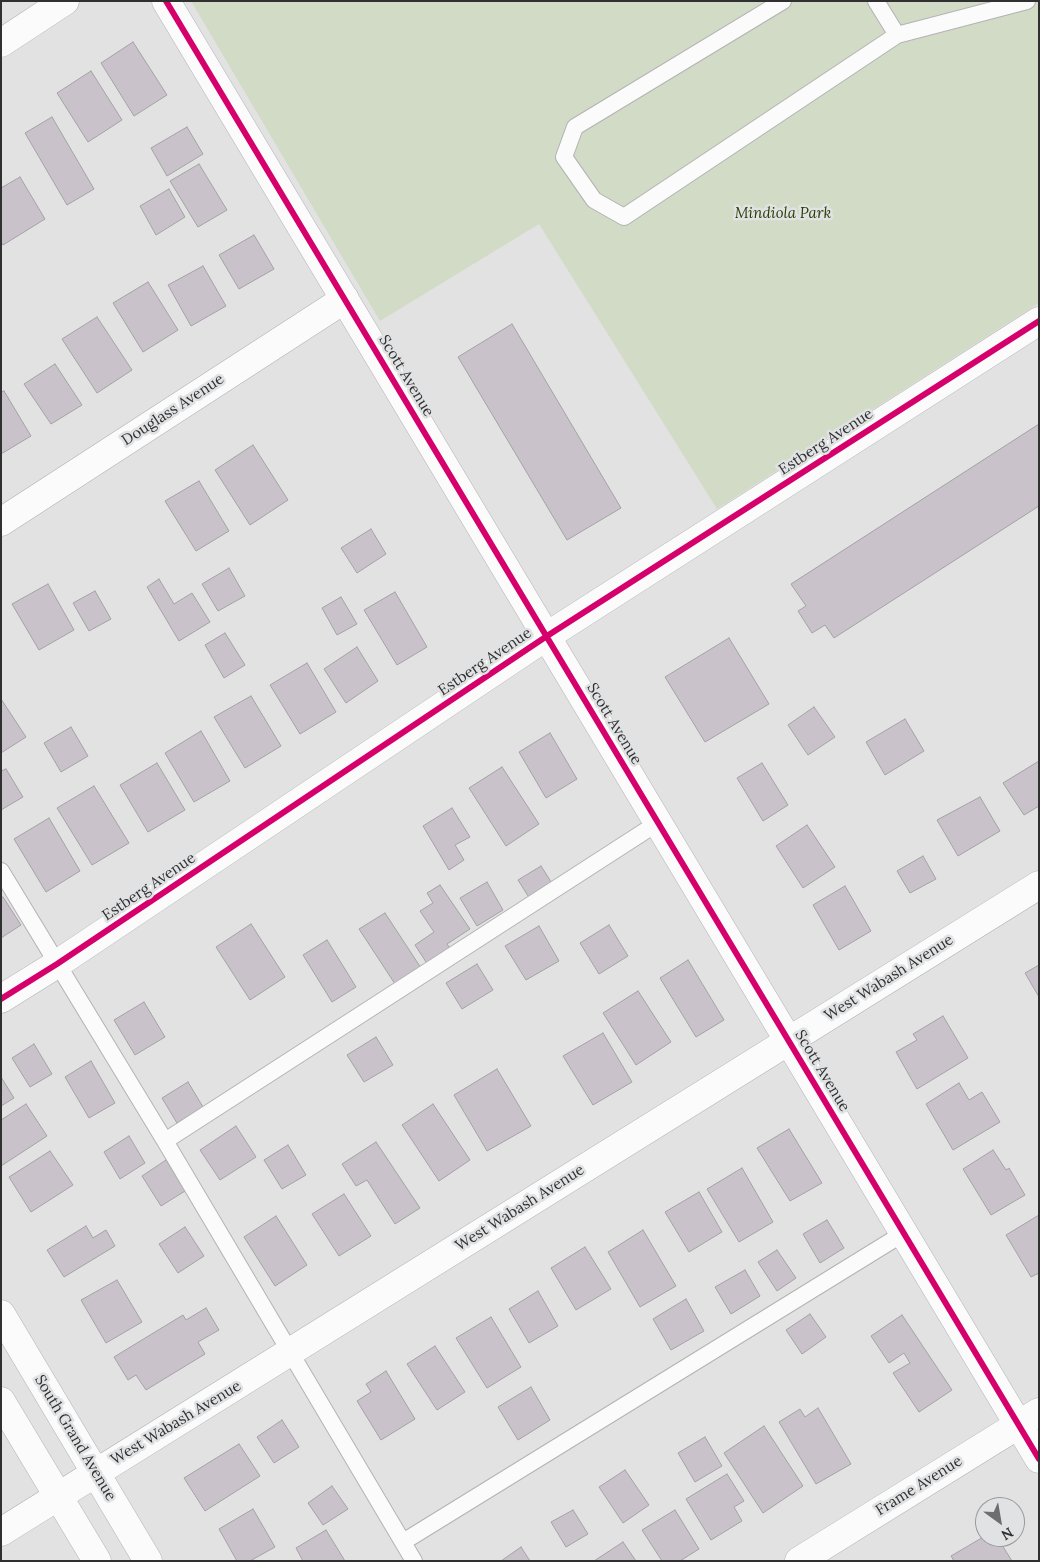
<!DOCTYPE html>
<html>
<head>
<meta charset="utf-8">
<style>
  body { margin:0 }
  #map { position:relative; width:1040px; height:1562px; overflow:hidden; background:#e2e2e2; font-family:Lora,serif }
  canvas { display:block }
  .frame { position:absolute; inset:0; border:2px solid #303031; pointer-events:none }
  .north { position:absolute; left:975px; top:1497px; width:50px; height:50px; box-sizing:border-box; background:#e1e2e3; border:1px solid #9a9b9c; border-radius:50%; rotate:148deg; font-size:14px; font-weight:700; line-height:20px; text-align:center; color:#303031 }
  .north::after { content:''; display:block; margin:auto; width:18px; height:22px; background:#6e6e6f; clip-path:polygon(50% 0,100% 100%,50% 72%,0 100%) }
</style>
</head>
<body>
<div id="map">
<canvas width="1040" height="1562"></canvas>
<div class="frame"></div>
<div class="north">N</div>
</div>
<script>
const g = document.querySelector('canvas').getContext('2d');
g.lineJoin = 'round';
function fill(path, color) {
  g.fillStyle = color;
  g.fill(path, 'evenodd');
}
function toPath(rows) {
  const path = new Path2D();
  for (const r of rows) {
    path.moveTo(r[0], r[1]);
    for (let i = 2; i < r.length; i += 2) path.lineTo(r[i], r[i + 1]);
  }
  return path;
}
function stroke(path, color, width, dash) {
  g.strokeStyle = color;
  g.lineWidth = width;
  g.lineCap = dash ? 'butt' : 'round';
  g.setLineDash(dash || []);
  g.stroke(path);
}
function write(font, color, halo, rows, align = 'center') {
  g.font = font + ' Lora,serif';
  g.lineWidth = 5;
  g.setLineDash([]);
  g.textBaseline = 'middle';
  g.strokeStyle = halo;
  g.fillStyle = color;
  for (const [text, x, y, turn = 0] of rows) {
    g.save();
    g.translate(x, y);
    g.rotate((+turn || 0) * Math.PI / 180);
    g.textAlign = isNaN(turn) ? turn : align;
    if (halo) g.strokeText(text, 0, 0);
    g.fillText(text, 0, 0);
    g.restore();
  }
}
fill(toPath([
  [191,1,1039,1,1039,303,717,509,539,224,380,321]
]), '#d2dbc6');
const building = toPath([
  [133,42,167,95,134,116,101,63,133,42],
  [91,71,122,120,88,142,57,93,91,71],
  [52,117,94,189,67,205,25,133,52,117],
  [187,127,203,154,167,176,151,148,187,127],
  [199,164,227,210,198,227,170,181,199,164],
  [20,177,45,219,3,245,1,242,1,188,20,177],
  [169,189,185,217,156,235,140,206,169,189],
  [254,235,274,269,239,289,219,255,254,235],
  [203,266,226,306,191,326,168,285,203,266],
  [148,282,178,330,143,352,113,303,148,282],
  [97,317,132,370,97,393,62,339,97,317],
  [512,324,621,508,567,540,458,357,512,324],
  [55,364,82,405,51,424,24,384,55,364],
  [4,391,31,436,1,454,1,392,4,391],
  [1039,424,1039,506,834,638,825,625,812,633,798,611,806,606,791,584,1039,424],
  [253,445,288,500,250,525,215,470,253,445],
  [199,481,229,531,196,551,165,501,199,481],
  [371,529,386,554,357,573,341,548,371,529],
  [229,568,245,596,218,611,202,584,229,568],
  [159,579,174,604,192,593,210,622,179,641,147,587,159,579],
  [48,584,74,630,39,650,12,604,48,584],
  [95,591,111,619,89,631,73,603,95,591],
  [395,592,427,647,397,665,364,610,395,592],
  [341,597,357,624,337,635,322,608,341,597],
  [225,633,245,665,224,678,205,645,225,633],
  [729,638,769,704,705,742,665,677,729,638],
  [357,647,378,681,346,703,324,669,357,647],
  [307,663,336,712,300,734,270,685,307,663],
  [251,696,281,746,245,768,214,717,251,696],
  [1,699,26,737,1,753,1,699],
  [814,707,835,737,808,755,788,725,814,707],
  [905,719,924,751,885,775,866,742,905,719],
  [71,727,88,756,61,772,44,743,71,727],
  [201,731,230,781,194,802,165,753,201,731],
  [550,733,577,779,546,798,519,752,550,733],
  [1039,761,1039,806,1024,815,1003,783,1039,761],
  [157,763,185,810,148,832,120,785,157,763],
  [762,763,788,805,763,821,737,778,762,763],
  [502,767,539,824,506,846,469,788,502,767],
  [6,769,23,797,1,810,1,771,6,769],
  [94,786,129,843,92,865,57,808,94,786],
  [980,797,1000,831,958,856,937,820,980,797],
  [452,808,470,837,455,845,464,860,449,870,423,826,452,808],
  [49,818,80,871,46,892,14,839,49,818],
  [807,825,835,867,803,888,776,846,807,825],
  [923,856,936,879,910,893,897,871,923,856],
  [541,866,553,885,530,899,518,880,541,866],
  [487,882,503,910,477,926,460,898,487,882],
  [440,885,470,929,447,944,453,953,430,968,415,945,434,932,420,911,433,903,427,893,440,885],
  [845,886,871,931,839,950,813,905,845,886],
  [1,897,3,897,21,925,1,938,1,897],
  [385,913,423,971,397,987,359,929,385,913],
  [251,924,285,977,250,1000,216,947,251,924],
  [609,925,628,956,599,974,580,943,609,925],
  [539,926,559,961,526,980,505,946,539,926],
  [327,940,356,987,332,1002,303,955,327,940],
  [688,960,724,1020,696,1037,660,978,688,960],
  [477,964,493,990,462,1009,446,983,477,964],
  [1039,965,1039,997,1025,973,1039,965],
  [638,991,671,1042,636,1065,603,1013,638,991],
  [144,1002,165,1037,135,1055,114,1020,144,1002],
  [943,1016,968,1058,917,1089,896,1052,917,1040,913,1034,943,1016],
  [603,1033,632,1082,593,1105,563,1056,603,1033],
  [376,1037,393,1065,364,1082,347,1055,376,1037],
  [34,1044,52,1074,30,1087,12,1058,34,1044],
  [91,1061,115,1103,89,1118,65,1077,91,1061],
  [497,1069,531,1126,487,1151,454,1095,497,1069],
  [1,1077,14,1098,1,1106,1,1077],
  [188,1082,203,1107,177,1123,162,1098,188,1082],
  [959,1083,969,1100,982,1092,1000,1122,953,1150,926,1104,959,1083],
  [26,1104,47,1136,1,1166,1,1120,26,1104],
  [433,1104,470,1160,439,1181,402,1125,433,1104],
  [236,1126,256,1157,220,1180,200,1150,236,1126],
  [789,1129,822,1183,790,1201,757,1148,789,1129],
  [129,1136,145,1163,120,1179,104,1152,129,1136],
  [376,1142,420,1208,395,1224,367,1180,356,1186,342,1164,376,1142],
  [288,1145,306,1175,282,1189,264,1160,288,1145],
  [993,1150,1006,1170,1009,1168,1025,1195,991,1215,963,1169,993,1150],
  [50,1151,73,1185,31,1212,9,1177,50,1151],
  [166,1160,185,1191,161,1206,142,1176,166,1160],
  [742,1168,773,1222,739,1242,707,1189,742,1168],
  [699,1192,722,1232,689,1252,665,1212,699,1192],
  [344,1194,371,1236,339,1256,312,1214,344,1194],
  [1039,1215,1039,1273,1031,1277,1006,1235,1039,1215],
  [276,1216,307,1265,275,1286,244,1237,276,1216],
  [827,1220,844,1248,820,1263,803,1234,827,1220],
  [86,1226,93,1238,106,1230,115,1246,64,1277,47,1250,86,1226],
  [185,1227,204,1256,178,1273,159,1244,185,1227],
  [643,1230,676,1286,640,1307,608,1252,643,1230],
  [585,1247,611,1289,576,1310,551,1268,585,1247],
  [777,1250,796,1278,777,1291,758,1262,777,1250],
  [745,1270,760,1296,731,1314,715,1287,745,1270],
  [117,1280,142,1322,106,1343,81,1300,117,1280],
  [538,1291,558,1326,529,1343,509,1309,538,1291],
  [686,1299,704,1331,671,1350,653,1319,686,1299],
  [206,1308,219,1330,198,1342,205,1354,146,1390,136,1375,128,1380,114,1357,183,1315,186,1320,206,1308],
  [810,1314,826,1337,802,1354,786,1330,810,1314],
  [902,1315,952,1390,919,1412,893,1373,910,1363,904,1353,889,1363,871,1336,902,1315],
  [491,1317,521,1367,487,1388,456,1338,491,1317],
  [435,1346,465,1392,437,1410,407,1364,435,1346],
  [386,1371,415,1419,381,1440,357,1401,371,1392,366,1384,386,1371],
  [531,1387,550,1420,518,1440,498,1407,531,1387],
  [818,1408,851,1464,816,1484,779,1422,800,1409,805,1417,818,1408],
  [282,1420,299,1447,274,1463,257,1437,282,1420],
  [764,1426,803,1486,763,1513,724,1453,764,1426],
  [705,1437,722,1466,695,1482,678,1453,705,1437],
  [239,1444,260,1476,205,1511,184,1478,239,1444],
  [625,1470,649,1505,623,1523,599,1487,625,1470],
  [727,1474,744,1501,734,1507,742,1521,711,1540,686,1499,727,1474],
  [332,1486,348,1509,323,1525,308,1503,332,1486],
  [253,1509,275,1547,250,1561,237,1561,219,1529,253,1509],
  [573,1510,588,1534,566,1547,551,1522,573,1510],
  [675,1510,699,1549,680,1561,662,1561,642,1530,675,1510],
  [326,1530,345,1561,303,1561,296,1548,326,1530],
  [985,1536,997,1537,1012,1561,954,1561,951,1556,985,1536],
  [623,1542,636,1561,594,1561,623,1542],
  [521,1547,530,1561,501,1561,521,1547]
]);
fill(building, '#cac2cb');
stroke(building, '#a3a2a3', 1);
const service = toPath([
  [783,1,575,127,564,157,594,200,624,217,897,35,1027,1],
  [876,1,897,35],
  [1,871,165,1141,414,1561],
  [165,1141,659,822],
  [403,1542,904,1233]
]);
const minor = toPath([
  [166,1,1039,1459],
  [1,43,65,1],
  [1,522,345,299],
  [1,999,57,964,547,636,1039,321],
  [1,1532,1039,885],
  [799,1561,1039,1412]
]);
const tertiary = toPath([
  [1,1314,148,1561],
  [1,1401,97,1561]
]);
stroke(service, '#b3b3b3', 18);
stroke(minor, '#b3b3b3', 29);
stroke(tertiary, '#b3b3b3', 29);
stroke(service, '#fbfbfb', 16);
stroke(minor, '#fbfbfb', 28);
stroke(tertiary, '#fbfbfb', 28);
stroke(toPath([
  [166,1,1039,1459],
  [1,999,57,964,547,636,1039,321]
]), '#d6006c', 6);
write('italic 15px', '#293f00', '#e1e2e3', [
  ["Mindiola Park",783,214]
]);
write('15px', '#303031', '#e1e2e3', [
  ["Scott Avenue",406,376,59],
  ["Douglass Avenue",173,410,-33],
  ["Estberg Avenue",826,442,-33],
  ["Estberg Avenue",485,662,-34],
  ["Scott Avenue",614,724,59],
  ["Estberg Avenue",149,887,-34],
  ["West Wabash Avenue",889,978,-32],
  ["Scott Avenue",822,1071,59],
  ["West Wabash Avenue",520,1208,-32],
  ["West Wabash Avenue",176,1423,-31],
  ["South Grand Avenue",75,1438,59],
  ["Frame Avenue",919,1486,-32]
]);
</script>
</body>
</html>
